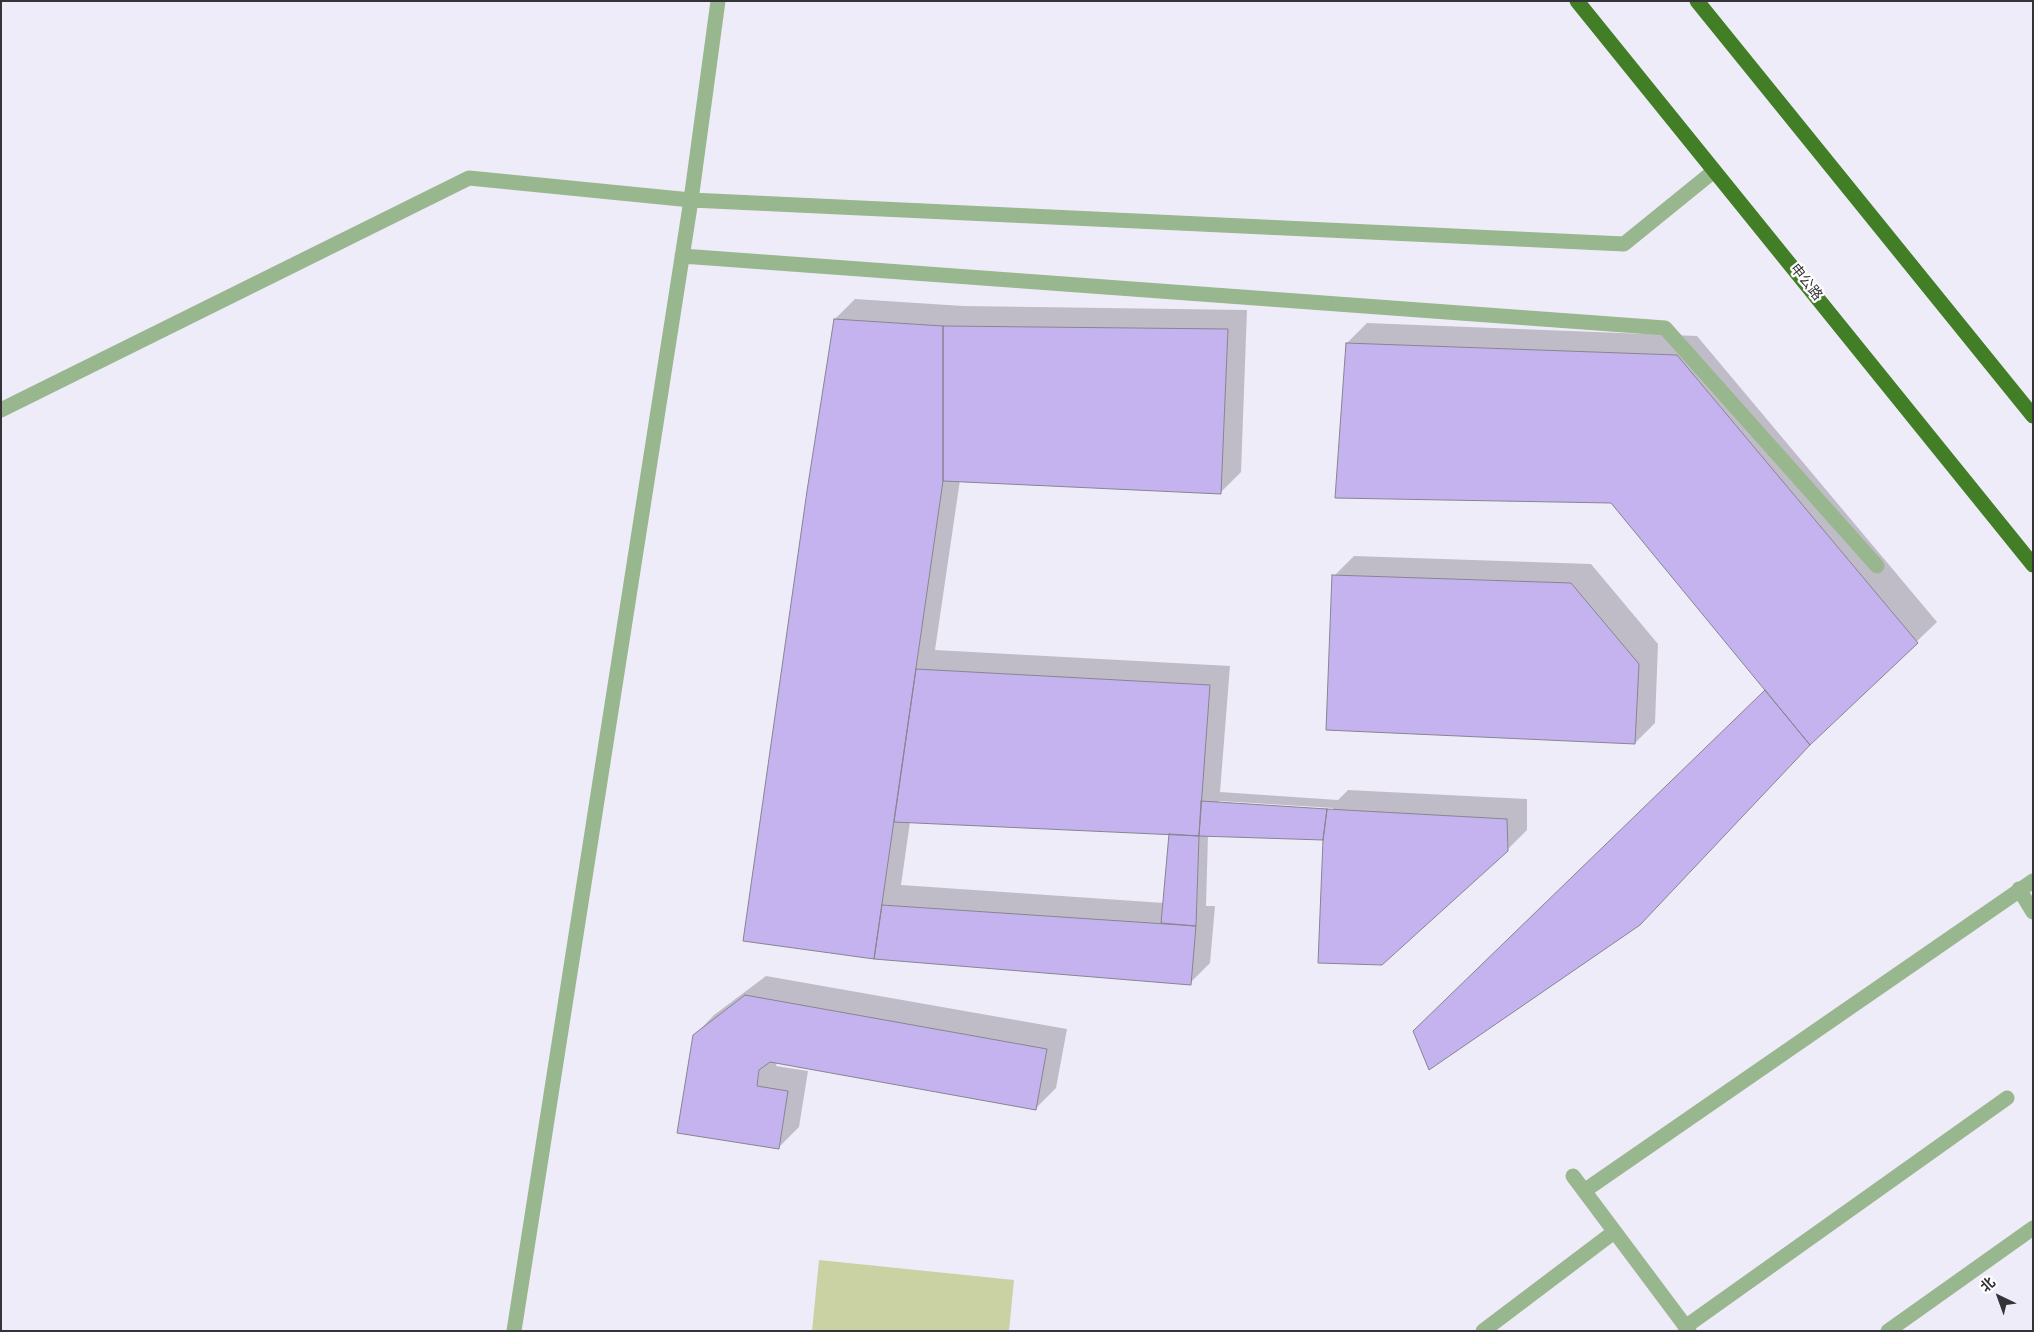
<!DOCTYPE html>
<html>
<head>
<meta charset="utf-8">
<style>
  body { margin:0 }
  #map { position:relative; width:2034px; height:1332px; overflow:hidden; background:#efecfa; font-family:Overpass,"Noto Sans SC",sans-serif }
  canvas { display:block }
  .frame { position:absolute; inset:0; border:2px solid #343338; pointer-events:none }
  .north { position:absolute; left:1974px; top:1272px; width:50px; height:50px; -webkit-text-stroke:4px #fff; paint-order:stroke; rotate:318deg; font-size:14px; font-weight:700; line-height:20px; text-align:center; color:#343338 }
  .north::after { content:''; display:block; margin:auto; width:18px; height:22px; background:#343338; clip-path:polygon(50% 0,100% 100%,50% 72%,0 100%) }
</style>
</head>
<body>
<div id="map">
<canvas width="2034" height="1332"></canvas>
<div class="frame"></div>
<div class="north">北</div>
</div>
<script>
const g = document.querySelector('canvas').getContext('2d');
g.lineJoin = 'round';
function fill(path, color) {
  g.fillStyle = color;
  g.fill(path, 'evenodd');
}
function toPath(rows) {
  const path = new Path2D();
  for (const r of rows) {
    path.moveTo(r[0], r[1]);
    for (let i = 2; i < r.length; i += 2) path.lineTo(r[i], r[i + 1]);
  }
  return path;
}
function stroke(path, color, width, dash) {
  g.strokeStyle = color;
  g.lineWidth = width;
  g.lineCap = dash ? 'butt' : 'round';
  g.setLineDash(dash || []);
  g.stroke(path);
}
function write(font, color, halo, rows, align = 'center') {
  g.font = font + ' Overpass,"Noto Sans SC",sans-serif';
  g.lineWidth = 4.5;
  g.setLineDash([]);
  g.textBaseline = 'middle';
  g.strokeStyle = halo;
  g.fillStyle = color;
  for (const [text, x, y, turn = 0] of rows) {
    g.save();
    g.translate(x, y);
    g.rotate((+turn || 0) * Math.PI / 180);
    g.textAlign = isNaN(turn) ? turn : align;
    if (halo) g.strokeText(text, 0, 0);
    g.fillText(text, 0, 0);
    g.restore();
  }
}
fill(toPath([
  [819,1260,1014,1280,1009,1331,812,1331]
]), '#cad2a3');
fill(toPath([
  [855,299,963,306,1247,310,1241,472,1221,492,960,480,935,650,1230,666,1220,792,1338,800,1348,790,1527,799,1527,830,1507,850,1324,839,1208,835,1206,906,1215,906,1210,963,1190,983,874,957,835,319],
  [1219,801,1333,808,1333,811,1219,804],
  [910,822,1170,833,1164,903,901,885],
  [1367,323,1697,336,1937,622,1821,733,1660,903,1766,690,1612,501,1347,343],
  [1354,556,1591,564,1658,644,1655,723,1635,743,1334,576],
  [766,976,1067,1029,1056,1088,1036,1108,777,1062,776,1066,808,1071,799,1127,779,1147,694,1036,714,1015]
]), '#0003');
const building = toPath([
  [834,319,943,326,943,481,874,959,743,941,807,491,834,319],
  [943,326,1228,329,1221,494,943,481,943,326],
  [1346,343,1677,355,1918,643,1810,745,1611,503,1335,498,1346,343],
  [1332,575,1571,583,1639,664,1635,744,1326,730,1332,575],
  [916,669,1210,685,1199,836,894,822,916,669],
  [1765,690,1810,745,1640,925,1429,1070,1413,1031,1765,690],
  [1201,801,1327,809,1323,840,1199,836,1201,801],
  [1327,809,1507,819,1508,851,1382,965,1318,963,1323,840,1327,809],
  [1169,834,1199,836,1196,926,1161,923,1169,834],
  [882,905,1196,926,1191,985,874,959,882,905],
  [745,995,1047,1049,1036,1110,770,1062,759,1070,757,1086,788,1091,779,1149,677,1133,693,1035,745,995]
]);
fill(building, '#c4b3ee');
stroke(building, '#878491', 1);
stroke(toPath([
  [682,256,1665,328,1877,566],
  [1,410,469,178,691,200,1624,244,1714,171],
  [2019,889,2033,912],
  [1573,1176,1689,1331],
  [1584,1191,2033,881],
  [1685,1327,2007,1098],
  [514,1331,691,200,718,1],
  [1483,1331,1614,1232],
  [1888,1331,2033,1228]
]), '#99b78f', 15);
stroke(toPath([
  [1577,1,2033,565],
  [1697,1,2033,416]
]), '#427e26', 15);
write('14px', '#343338', '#fff', [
  ["申公路",1805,283,51]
]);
</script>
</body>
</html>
